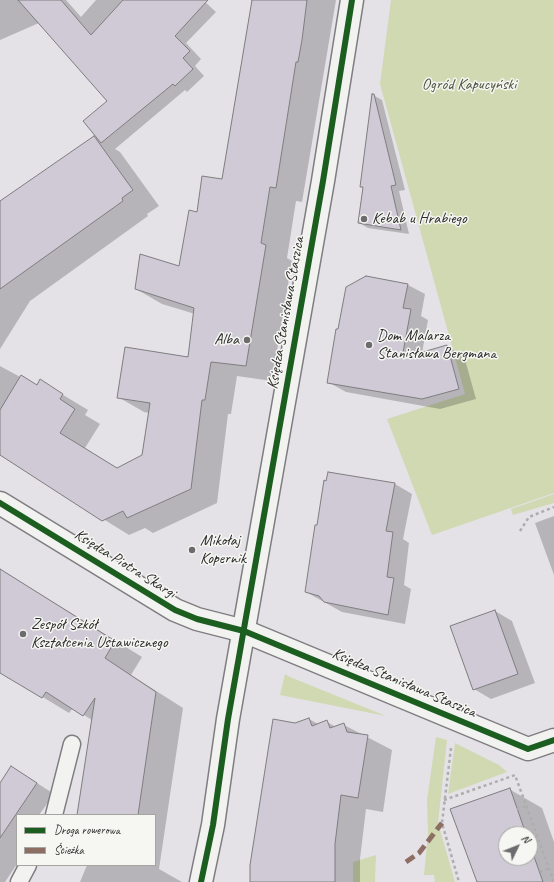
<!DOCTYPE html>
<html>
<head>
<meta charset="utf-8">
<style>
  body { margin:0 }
  #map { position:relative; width:554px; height:882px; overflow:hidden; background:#e4e2e7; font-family:Caveat,sans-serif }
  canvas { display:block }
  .legend { position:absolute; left:16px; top:814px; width:140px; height:52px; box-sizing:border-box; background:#f6f6f2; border:1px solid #a5a5a2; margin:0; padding:5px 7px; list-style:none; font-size:12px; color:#2b2b2b }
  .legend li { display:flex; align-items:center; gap:8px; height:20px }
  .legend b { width:20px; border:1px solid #a5a5a2 }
  .north { position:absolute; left:498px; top:826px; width:40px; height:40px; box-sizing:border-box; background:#f6f6f2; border:1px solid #a5a5a2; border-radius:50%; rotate:47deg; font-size:11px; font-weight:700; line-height:16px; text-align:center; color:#2b2b2b }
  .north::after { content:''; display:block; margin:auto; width:14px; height:18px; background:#6c6b6d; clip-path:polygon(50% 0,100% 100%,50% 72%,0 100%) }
</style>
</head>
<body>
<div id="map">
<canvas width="554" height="882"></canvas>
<ul class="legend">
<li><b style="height:5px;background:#1b5e20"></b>Droga rowerowa</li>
<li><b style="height:5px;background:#8d6e63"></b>Ścieżka</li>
</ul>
<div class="north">N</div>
</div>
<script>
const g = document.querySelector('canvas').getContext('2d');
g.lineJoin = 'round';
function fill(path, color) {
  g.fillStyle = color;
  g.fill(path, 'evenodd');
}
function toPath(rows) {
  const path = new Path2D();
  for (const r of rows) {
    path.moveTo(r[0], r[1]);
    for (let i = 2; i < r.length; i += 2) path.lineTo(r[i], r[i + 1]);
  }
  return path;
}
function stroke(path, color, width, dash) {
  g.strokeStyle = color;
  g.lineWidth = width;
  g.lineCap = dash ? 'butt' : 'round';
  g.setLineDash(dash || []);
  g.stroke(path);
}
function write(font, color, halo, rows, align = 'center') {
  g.font = font + ' Caveat,sans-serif';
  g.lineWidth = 3;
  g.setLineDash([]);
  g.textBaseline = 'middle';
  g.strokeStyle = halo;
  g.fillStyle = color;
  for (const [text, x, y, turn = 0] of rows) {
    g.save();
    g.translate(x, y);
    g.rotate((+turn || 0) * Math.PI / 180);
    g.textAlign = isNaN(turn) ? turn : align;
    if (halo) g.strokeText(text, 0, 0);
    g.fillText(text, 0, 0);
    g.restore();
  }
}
fill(toPath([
  [391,0,554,0,554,493,432,535,387,419,465,394,380,84],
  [554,494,554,503,513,515,511,509],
  [285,674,290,677,386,716,280,695],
  [436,737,447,740,438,823,455,882,435,882,434,875,424,875,428,834,427,800],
  [455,743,499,765,507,772,448,794],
  [376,855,375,882,353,882,353,862]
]), '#d0d9b2');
fill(toPath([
  [0,0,66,0,81,17,96,0,203,0,216,12,186,43,201,59,195,66,204,76,187,92,185,90,115,149,120,152,159,206,147,214,148,216,30,301,0,349,0,202,94,137,100,140,108,102,39,23,0,40],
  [253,0,336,0,302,202,296,201,287,258,292,261,272,381,237,376,231,414,228,414,217,503,153,533,145,528,129,535,0,455,0,366,37,386,40,381,88,410,85,415,100,424,85,448,118,469,143,455,149,413,144,412,118,397,189,358,195,314,162,304,136,289,180,267,198,213,222,180],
  [373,95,382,100,405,190,399,191,409,234,368,228,359,223,364,188,361,186],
  [408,285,425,294,421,316,428,320,422,353,447,346,464,356,476,399,440,409,346,392,328,382],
  [329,473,395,484,412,494,403,539,409,543,404,585,411,589,405,624,342,612,306,592],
  [554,516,554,575,535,523],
  [0,569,142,657,131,675,183,708,159,869,182,882,80,882,87,865,155,865,155,815,78,815,92,720,73,708,69,713,0,671],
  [495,611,512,621,535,683,491,699,474,689],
  [309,719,318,724,327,722,336,727,344,725,392,750,383,812,366,809,360,859,360,882,251,882,295,724],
  [12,767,54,794,39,815,17,815,17,864,5,882,0,882,0,784],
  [509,789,542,808,554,842,554,882,478,882],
  [506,834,530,834,530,858,506,858]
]), '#0003');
const building = toPath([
  [18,0,61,0,91,35,123,0,208,0,175,36,190,51,183,58,193,69,175,86,173,84,101,143,83,121,107,101,18,0],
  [252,0,307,0,302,40,298,62,296,62,276,188,270,187,261,243,266,245,246,366,211,362,205,400,202,400,191,489,127,518,123,511,102,521,0,455,0,410,21,375,37,385,40,379,63,394,60,399,75,409,60,433,117,468,142,455,150,403,117,398,125,347,188,357,194,308,135,289,140,254,179,266,189,210,197,212,202,176,222,179,252,0],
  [372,94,374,94,396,185,391,186,401,230,358,223,363,187,360,187,372,94],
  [94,136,133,190,122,198,123,201,0,289,0,201,94,136],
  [366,276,408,284,403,308,411,309,402,358,447,345,459,389,422,399,327,383,336,329,338,329,346,287,366,276],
  [328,472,395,483,386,531,393,532,387,577,394,578,388,615,324,602,319,596,305,592,315,525,317,525,324,480,326,481,328,472],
  [0,569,115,641,105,658,156,692,138,815,77,815,95,698,83,716,46,692,42,698,0,673,0,569],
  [495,610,518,674,473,690,450,626,495,610],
  [309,718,312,726,327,720,330,728,344,723,347,732,368,735,358,798,341,795,335,844,335,882,250,882,250,865,273,719,295,723,309,718],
  [11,766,37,783,0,838,0,783,11,766],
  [510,788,526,834,506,834,506,858,530,858,530,845,543,882,477,882,450,809,510,788]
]);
fill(building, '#cfcad6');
stroke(building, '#7e7d80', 1);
const service = toPath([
  [54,815,72,744],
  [19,882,28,865]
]);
const minor = toPath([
  [0,503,175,610,197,619,244,631,528,749,554,740]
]);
const tertiary = toPath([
  [201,882,213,825,228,719,323,181,352,0]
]);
stroke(service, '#7e7d80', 19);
stroke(minor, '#7e7d80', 25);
stroke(tertiary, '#7e7d80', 25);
stroke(toPath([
  [520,531,529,517,554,507],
  [451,748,442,823,459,882],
  [444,800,515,775,554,882],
  [517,809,526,806],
  [540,872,549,868]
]), '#aeadad', 2.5, [3, 3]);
stroke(service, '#f2f2f1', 16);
stroke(minor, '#f2f2f1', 22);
stroke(tertiary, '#f2f2f1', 22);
stroke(toPath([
  [406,862,419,853,442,823]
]), '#8d6e63', 5, [10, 5]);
stroke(toPath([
  [0,503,175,610,197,619,244,631,528,749,554,740],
  [201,882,213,825,228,719,323,181,352,0]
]), '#1b5e20', 6);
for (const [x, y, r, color] of [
  [364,219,4,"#6c6b6d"],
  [247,340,4,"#6c6b6d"],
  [369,345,4,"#6c6b6d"],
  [192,550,4,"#6c6b6d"],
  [23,634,4,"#6c6b6d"]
]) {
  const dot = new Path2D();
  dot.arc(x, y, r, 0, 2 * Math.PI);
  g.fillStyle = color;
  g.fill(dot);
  stroke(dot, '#f6f6f2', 1.5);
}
write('16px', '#505542', '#f6f6f2', [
  ["Ogród Kapucyński",469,85]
]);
write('16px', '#2b2b2b', '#f6f6f2', [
  ["Kebab u Hrabiego",372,219],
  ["Dom Malarza",377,336],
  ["Stanisława Bergmana",377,354],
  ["Alba",239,340,"right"],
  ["Mikołaj",200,541],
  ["Kopernik",200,559],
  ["Zespół Szkół",31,625],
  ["Kształcenia Ustawicznego",31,643]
], 'left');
write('16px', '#2b2b2b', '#f6f6f2', [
  ["Księdza Stanisława Staszica",286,313,-80],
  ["Księdza Piotra Skargi",125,564,32],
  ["Księdza Stanisława Staszica",404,683,23]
]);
</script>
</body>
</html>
